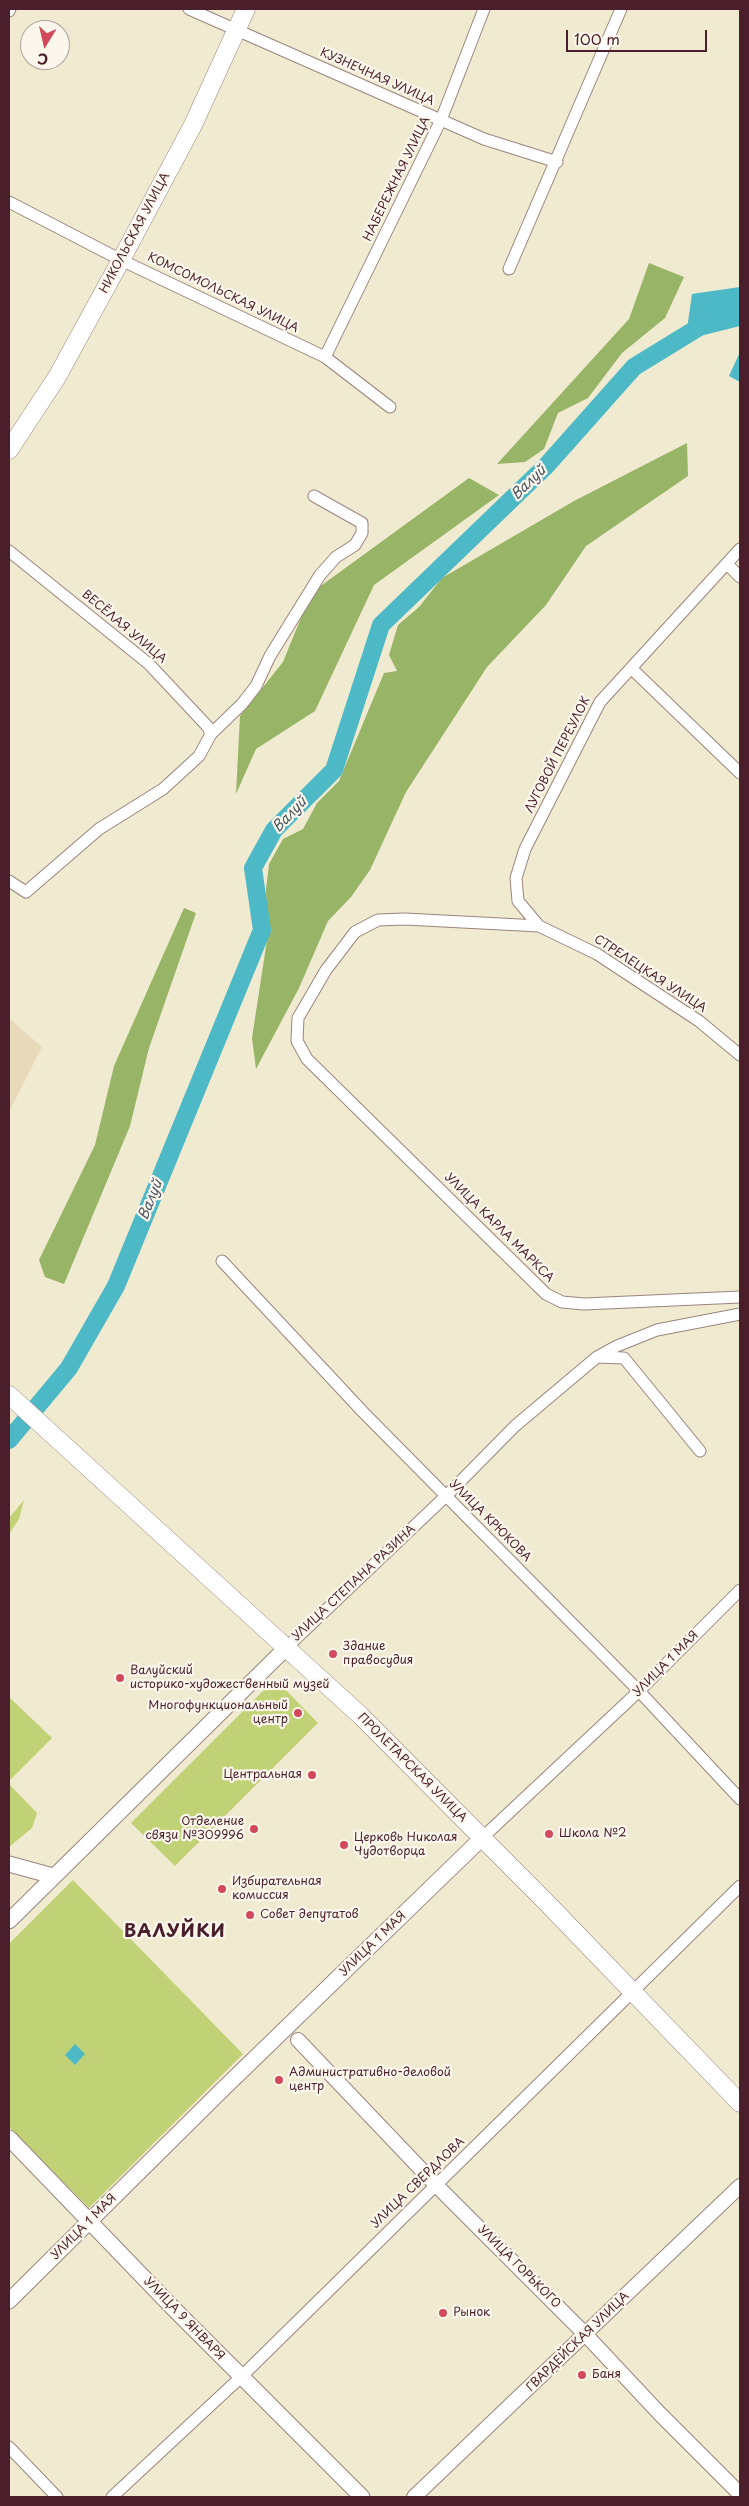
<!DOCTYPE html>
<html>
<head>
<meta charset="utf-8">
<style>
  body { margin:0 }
  #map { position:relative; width:749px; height:2506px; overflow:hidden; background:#efead0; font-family:"Playpen Sans",sans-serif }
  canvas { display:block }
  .frame { position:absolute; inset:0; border:10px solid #4a1f2b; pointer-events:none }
  .north { position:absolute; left:20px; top:20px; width:50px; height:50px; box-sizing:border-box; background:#fbf7ec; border:1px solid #b4a19f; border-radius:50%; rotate:189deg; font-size:14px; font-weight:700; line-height:20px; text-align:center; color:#4a1f2b }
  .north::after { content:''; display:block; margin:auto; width:18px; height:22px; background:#d1495b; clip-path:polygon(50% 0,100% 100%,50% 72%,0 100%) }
  .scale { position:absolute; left:566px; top:30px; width:141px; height:22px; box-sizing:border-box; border:2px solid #4a1f2b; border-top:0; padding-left:6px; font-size:15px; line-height:18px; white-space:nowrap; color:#4a1f2b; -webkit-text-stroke:4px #fbf7ec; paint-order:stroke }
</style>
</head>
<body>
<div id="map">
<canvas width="749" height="2506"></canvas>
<div class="frame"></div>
<div class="north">С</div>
<div class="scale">100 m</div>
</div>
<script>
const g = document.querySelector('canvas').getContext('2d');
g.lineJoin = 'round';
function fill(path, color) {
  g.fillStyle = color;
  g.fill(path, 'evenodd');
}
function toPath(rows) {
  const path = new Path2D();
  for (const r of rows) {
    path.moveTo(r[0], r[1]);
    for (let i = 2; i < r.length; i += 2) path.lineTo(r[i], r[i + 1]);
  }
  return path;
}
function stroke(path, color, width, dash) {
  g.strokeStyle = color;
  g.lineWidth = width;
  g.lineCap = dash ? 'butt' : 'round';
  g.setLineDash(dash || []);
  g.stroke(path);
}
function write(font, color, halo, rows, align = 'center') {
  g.font = font + ' "Playpen Sans",sans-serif';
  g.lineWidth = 4.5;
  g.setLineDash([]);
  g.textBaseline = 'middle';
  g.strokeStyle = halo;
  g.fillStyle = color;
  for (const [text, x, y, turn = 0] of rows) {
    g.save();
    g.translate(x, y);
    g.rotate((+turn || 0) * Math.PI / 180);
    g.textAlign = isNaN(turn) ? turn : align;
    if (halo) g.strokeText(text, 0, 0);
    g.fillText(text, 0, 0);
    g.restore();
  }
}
fill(toPath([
  [9,1018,42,1047,9,1112]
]), '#e8d9ba');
fill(toPath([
  [24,1500,19,1519,9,1534,9,1518],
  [275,1679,318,1723,175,1866,131,1823],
  [9,1697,52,1738,9,1781],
  [9,1784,37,1813,32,1828,9,1847],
  [73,1880,243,2054,89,2208,9,2127,9,1944]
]), '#c0d275');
fill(toPath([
  [649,263,684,277,665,318,622,353,588,398,558,413,544,449,525,462,497,464,629,319],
  [687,443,688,476,586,546,546,605,487,667,406,792,370,870,351,897,328,921,299,988,256,1069,252,1038,267,940,266,889,269,864,283,839,303,829,317,803,339,781,384,673,397,671,389,655,398,625,419,607,442,578,574,501],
  [469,478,499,495,374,585,315,711,256,749,236,794,240,716,283,662,311,593],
  [184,908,196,913,149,1048,130,1126,64,1284,45,1277,39,1260,95,1145,114,1066]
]), '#98b466');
fill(toPath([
  [740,287,740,326,700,336,685,343,692,294],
  [740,352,740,382,729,376],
  [75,2044,85,2054,75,2065,65,2055]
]), '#4db9c7');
stroke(toPath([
  [9,1440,69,1368,116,1286,262,930,253,868,274,830,334,770,381,625,546,466,634,367,740,302]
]), '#4db9c7', 18);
const minor = toPath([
  [189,9,484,139,557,162],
  [9,11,10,9],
  [9,202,121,260,325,357,390,407],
  [509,269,621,9],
  [325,357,441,120,484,9],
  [9,551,149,664,208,727,211,734],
  [727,564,740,577],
  [632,669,740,773],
  [9,881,26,892,99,829,163,789,199,756,211,734,242,704,256,686,270,656,320,575,336,557,355,545,362,533,362,523,314,496],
  [539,926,518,901,516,878,525,849,600,702,740,549],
  [740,1055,699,1021,597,954,539,926,405,919,378,920,355,932,326,970,298,1018,297,1041,307,1059,546,1294,562,1302,584,1304,740,1297],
  [222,1261,363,1412,639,1691,740,1799],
  [597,1357,624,1358,700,1451],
  [287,1647,446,1496,515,1426,597,1357,617,1346,657,1330,740,1314],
  [482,1838,639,1691,740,1590],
  [9,2447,57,2497],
  [112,2497,241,2377,740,1886]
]);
const tertiary = toPath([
  [298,2040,436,2185,586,2335,659,2413,740,2494],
  [414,2497,740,2186]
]);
const secondary = toPath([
  [9,1864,53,1876],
  [9,1921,287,1647],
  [9,2138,172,2307,362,2497],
  [9,2301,222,2090,482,1838]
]);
const primary = toPath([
  [9,450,57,377,121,260,193,125,246,9],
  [9,1395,361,1716,546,1902,740,2103]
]);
stroke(minor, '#9c847e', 13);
stroke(tertiary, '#9c847e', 16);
stroke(secondary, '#9c847e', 17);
stroke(primary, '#9c847e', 19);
stroke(minor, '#fff', 11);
stroke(tertiary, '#fff', 14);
stroke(secondary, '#fff', 15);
stroke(primary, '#fff', 18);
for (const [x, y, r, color] of [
  [333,1654,5,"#d1495b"],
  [120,1678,5,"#d1495b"],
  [298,1713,5,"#d1495b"],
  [312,1775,5,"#d1495b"],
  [254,1829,5,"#d1495b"],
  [549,1834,5,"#d1495b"],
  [344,1845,5,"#d1495b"],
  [222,1889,5,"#d1495b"],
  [250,1915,5,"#d1495b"],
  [279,2080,5,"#d1495b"],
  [443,2313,5,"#d1495b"],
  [582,2375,5,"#d1495b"]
]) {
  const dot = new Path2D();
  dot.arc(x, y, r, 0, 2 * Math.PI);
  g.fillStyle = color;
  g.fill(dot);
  stroke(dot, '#fbf7ec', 2);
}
write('12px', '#4a1f2b', '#fbf7ec', [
  ["КУЗНЕЧНАЯ УЛИЦА",377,77,24],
  ["НАБЕРЕЖНАЯ УЛИЦА",397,179,-64],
  ["НИКОЛЬСКАЯ УЛИЦА",135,233,-62],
  ["КОМСОМОЛЬСКАЯ УЛИЦА",223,293,26],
  ["ВЕСЁЛАЯ УЛИЦА",124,627,40],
  ["ЛУГОВОЙ ПЕРЕУЛОК",558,755,-63],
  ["СТРЕЛЕЦКАЯ УЛИЦА",650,974,33],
  ["УЛИЦА КАРЛА МАРКСА",499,1228,45],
  ["УЛИЦА КРЮКОВА",490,1521,45],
  ["УЛИЦА СТЕПАНА РАЗИНА",354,1583,-43],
  ["УЛИЦА 1 МАЯ",666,1664,-45],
  ["ПРОЛЕТАРСКАЯ УЛИЦА",412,1768,45],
  ["УЛИЦА 1 МАЯ",373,1944,-44],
  ["УЛИЦА СВЕРДЛОВА",418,2183,-44],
  ["УЛИЦА 1 МАЯ",84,2227,-45],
  ["УЛИЦА ГОРЬКОГО",519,2267,45],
  ["УЛИЦА 9 ЯНВАРЯ",184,2319,46],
  ["ГВАРДЕЙСКАЯ УЛИЦА",578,2342,-44]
]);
write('12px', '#4a1f2b', '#fbf7ec', [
  ["Здание",343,1647],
  ["правосудия",343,1661],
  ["Валуйский",130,1671],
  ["историко-художественный музей",130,1685],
  ["Многофункциональный",288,1706,"right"],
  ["центр",288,1720,"right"],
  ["Центральная",302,1775,"right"],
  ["Отделение",244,1822,"right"],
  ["связи №309996",244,1836,"right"],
  ["Школа №2",559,1834],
  ["Церковь Николая",354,1838],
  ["Чудотворца",354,1852],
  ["Избирательная",232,1882],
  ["комиссия",232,1896],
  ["Совет депутатов",260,1915],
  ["Административно-деловой",289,2073],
  ["центр",289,2087],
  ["Рынок",453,2313],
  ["Баня",592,2375]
], 'left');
write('italic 14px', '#4b5562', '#fbf7ec', [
  ["Валуй",529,483,-44],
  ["Валуй",290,815,-46],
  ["Валуй",151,1200,-68]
]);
g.letterSpacing = '1px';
write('bold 18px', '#4a1f2b', '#fbf7ec', [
  ["ВАЛУЙКИ",175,1932]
]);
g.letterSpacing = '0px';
</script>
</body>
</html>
